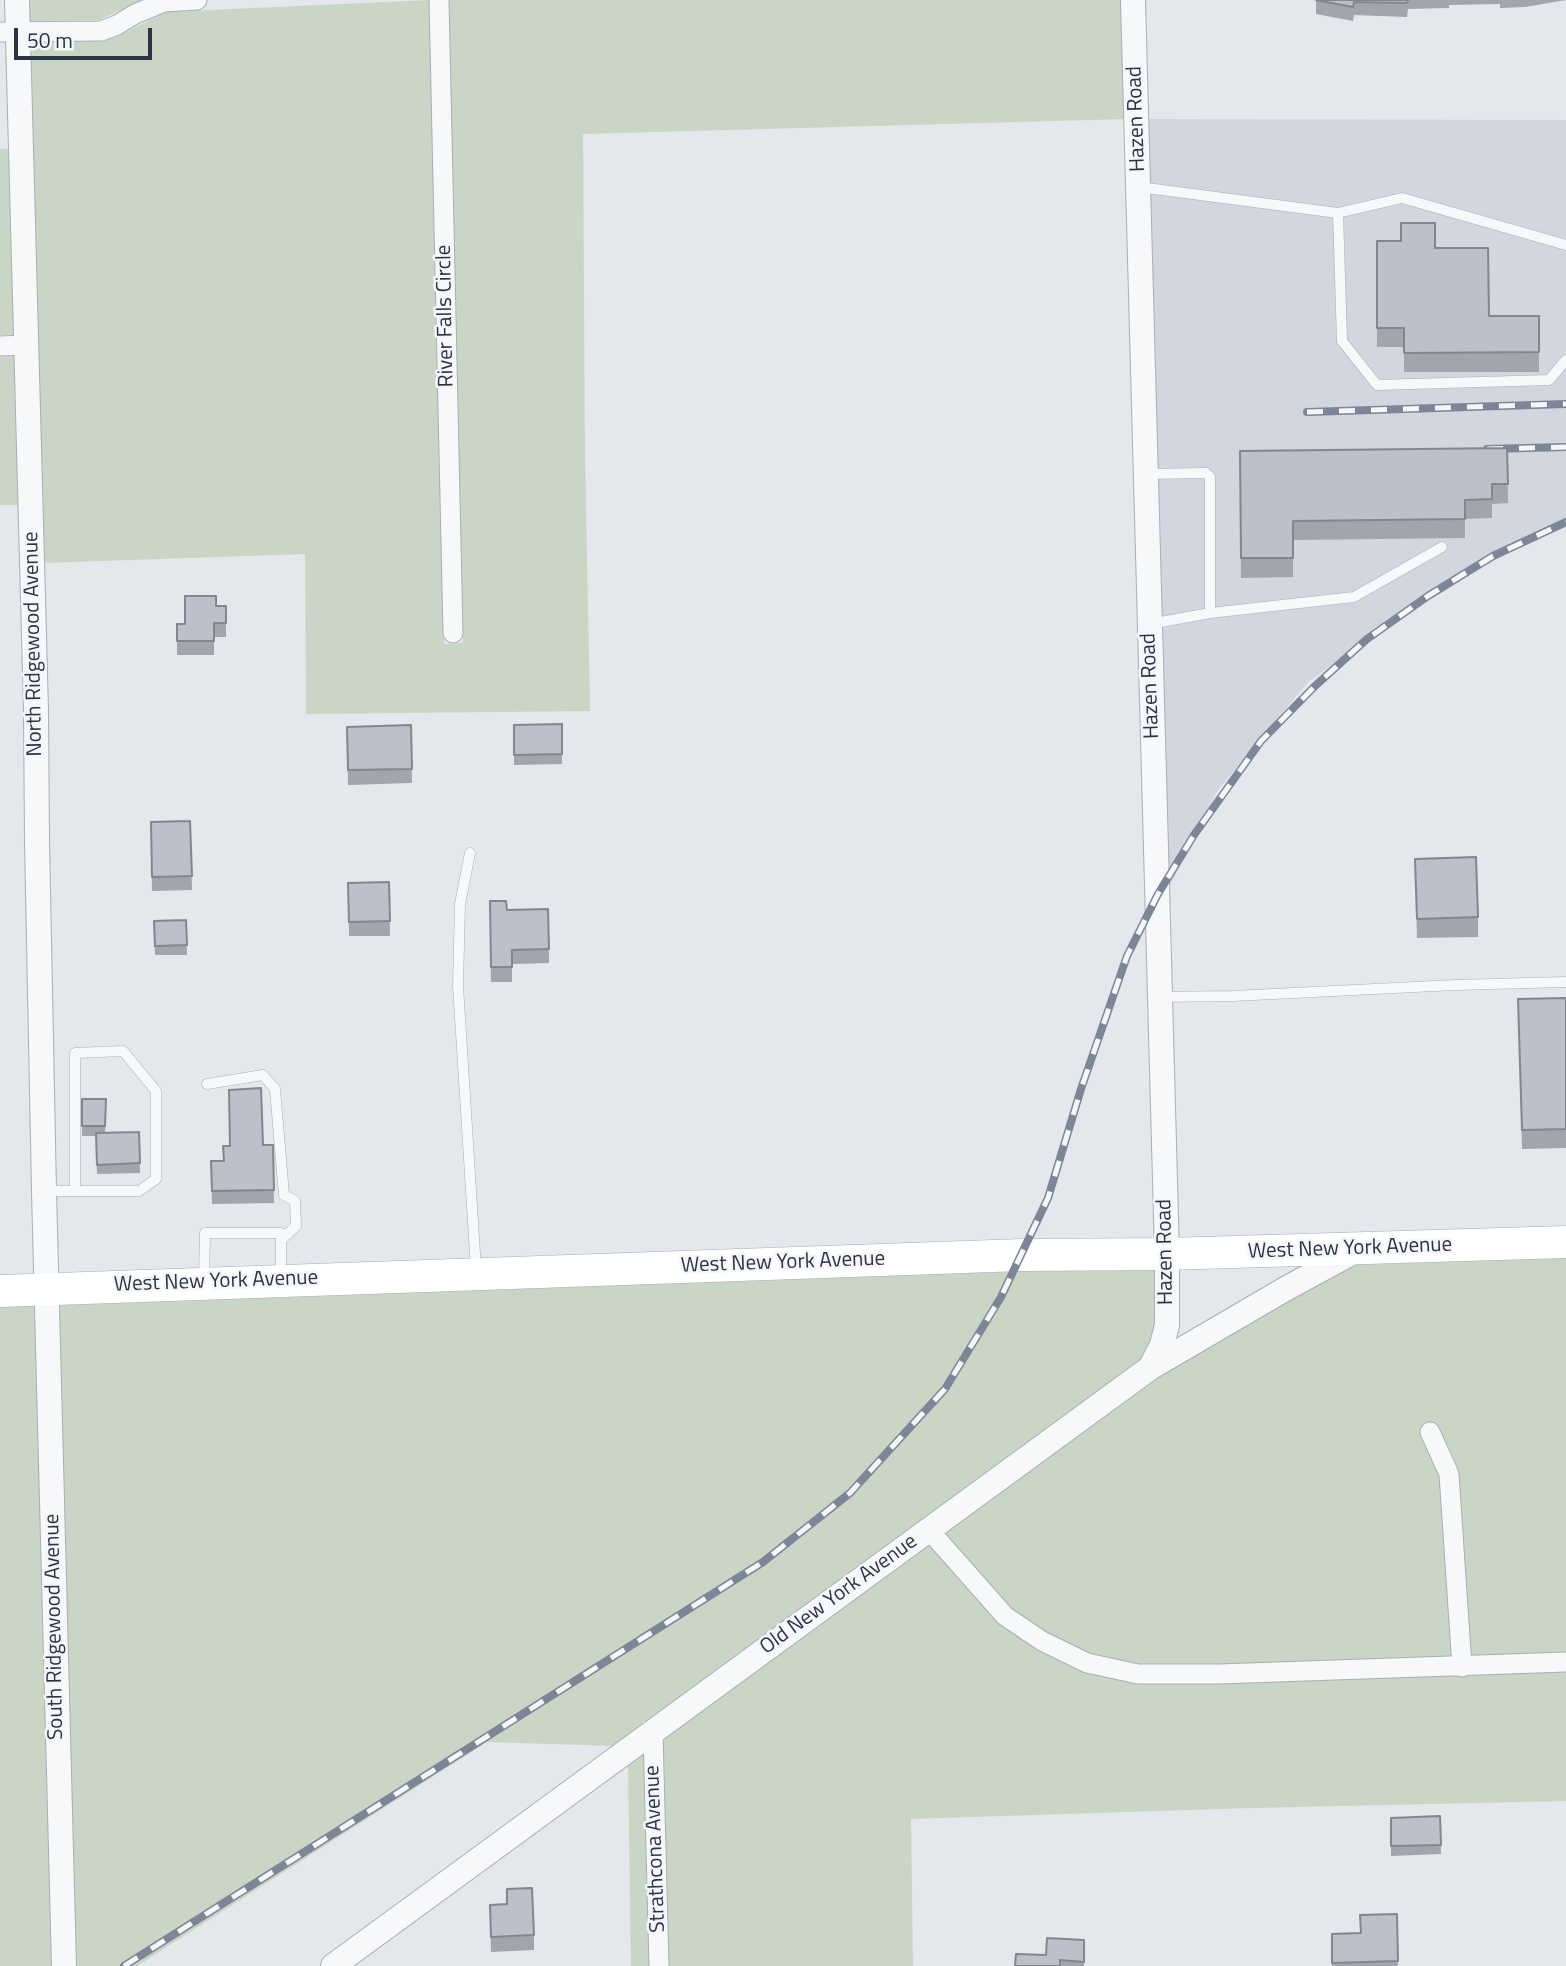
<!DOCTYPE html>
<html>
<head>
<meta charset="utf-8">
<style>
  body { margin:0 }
  #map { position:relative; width:1566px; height:1966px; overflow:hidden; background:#e4e7ec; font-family:"Titillium Web",sans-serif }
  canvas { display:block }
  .scale { position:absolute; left:14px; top:28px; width:138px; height:32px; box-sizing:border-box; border:4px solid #2b3445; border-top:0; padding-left:9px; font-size:21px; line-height:24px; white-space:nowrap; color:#2b3445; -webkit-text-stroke:5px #f4f6f9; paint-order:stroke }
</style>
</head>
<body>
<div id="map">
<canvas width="1566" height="1966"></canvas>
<div class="scale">50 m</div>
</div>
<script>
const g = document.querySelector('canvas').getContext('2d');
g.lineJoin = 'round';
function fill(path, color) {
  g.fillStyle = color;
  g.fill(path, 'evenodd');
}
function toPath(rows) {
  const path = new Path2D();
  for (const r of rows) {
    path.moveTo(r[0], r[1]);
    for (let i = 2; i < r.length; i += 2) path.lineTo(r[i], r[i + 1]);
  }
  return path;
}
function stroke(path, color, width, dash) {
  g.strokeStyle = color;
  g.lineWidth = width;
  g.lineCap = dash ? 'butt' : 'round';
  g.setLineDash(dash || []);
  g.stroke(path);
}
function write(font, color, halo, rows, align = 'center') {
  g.font = font + ' "Titillium Web",sans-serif';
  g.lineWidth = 5;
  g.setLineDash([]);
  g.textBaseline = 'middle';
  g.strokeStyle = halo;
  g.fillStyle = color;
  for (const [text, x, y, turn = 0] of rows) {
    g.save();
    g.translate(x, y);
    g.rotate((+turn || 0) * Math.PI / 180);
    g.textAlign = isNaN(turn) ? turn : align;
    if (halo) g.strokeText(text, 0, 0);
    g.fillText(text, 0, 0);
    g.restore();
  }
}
fill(toPath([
  [1148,119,1566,120,1566,527,1474,568,1309,681,1217,791,1168,890]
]), '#d2d6de');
fill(toPath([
  [27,0,142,0,99,20,27,21],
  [430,0,444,644,463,643,449,0,1123,0,1127,119,583,134,585,454,590,711,306,714,305,554,42,563,28,42,103,41,120,35,166,12],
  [0,149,12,149,17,335,0,335],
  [17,356,22,505,0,505,0,357],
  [1566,1252,1566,1801,1251,1808,911,1819,913,1966,669,1966,662,1737,1151,1381,1154,1382,1157,1376,1291,1297,1362,1259],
  [1158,1265,1158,1323,1143,1360,650,1721,643,1721,643,1726,615,1746,487,1742,137,1966,74,1966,56,1299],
  [37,1300,55,1966,0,1966,0,1302],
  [644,1751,650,1966,631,1966,628,1763]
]), '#c9d6c5');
const service = toPath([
  [1139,187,1338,213,1402,198,1566,245],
  [1338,213,1342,341,1377,385,1549,380,1566,360],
  [1146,474,1206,473,1210,477,1210,613],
  [1150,624,1210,613,1354,597,1442,547],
  [470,853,460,904,458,986,476,1269],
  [1161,997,1233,996,1455,985,1566,982],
  [207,1084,263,1075,275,1089,284,1195,295,1201,296,1226,281,1240],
  [45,1191,139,1191,156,1179,156,1091,123,1051,75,1053,75,1191],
  [204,1281,205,1233,281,1233,281,1275]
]);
const minor = toPath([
  [439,0,453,633],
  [0,32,101,31,117,25,135,14,164,2,197,0],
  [0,346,27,345],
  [1430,1432,1449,1474,1462,1667],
  [929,1530,1005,1616,1042,1641,1087,1663,1138,1674,1219,1674,1566,1662],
  [653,1732,659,1966]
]);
const tertiary = toPath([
  [17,0,36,710,37,841,44,1191,64,1966],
  [1133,0,1167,1254,1167,1325,1162,1345,1150,1368],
  [333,1966,1150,1368,1287,1288,1359,1249]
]);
const primary = toPath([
  [0,1291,1022,1255,1167,1254,1566,1242]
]);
stroke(service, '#a9aeb7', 11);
stroke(minor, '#a9aeb7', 21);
stroke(tertiary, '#a9aeb7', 26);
stroke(primary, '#a3abb8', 33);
stroke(service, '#f7f8fa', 10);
stroke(minor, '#f7f8fa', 19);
stroke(tertiary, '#f7f8fa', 24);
stroke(primary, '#fff', 32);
const rail = toPath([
  [1307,412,1566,404],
  [1487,449,1566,447],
  [124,1966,763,1562,850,1493,945,1389,1001,1297,1048,1198,1081,1089,1127,956,1158,894,1194,835,1261,741,1315,686,1367,639,1428,596,1493,556,1566,522]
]);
stroke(rail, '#7d8696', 8);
stroke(rail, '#f4f6f9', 5, [16]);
fill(toPath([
  [1316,0,1566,0,1525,7,1500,8,1500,4,1449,5,1449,8,1408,9,1407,17,1354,15,1353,21,1316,14],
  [1377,241,1435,248,1489,316,1539,316,1539,372,1404,372,1404,347,1377,347],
  [1507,448,1508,503,1492,504,1492,518,1465,519,1465,538,1293,540,1293,577,1241,578,1240,451],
  [216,606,226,606,226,637,214,637,214,655,177,655,177,624,185,624],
  [562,724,562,764,514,765,514,725],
  [411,725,412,783,348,785,347,727],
  [190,821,192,890,152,891,151,822],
  [1415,859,1478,917,1478,937,1417,938],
  [389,882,390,936,349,936,348,883],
  [490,901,507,910,548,909,549,963,512,964,512,982,491,982],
  [186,920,187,955,155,955,154,921],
  [1566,998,1566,1148,1522,1149,1518,999],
  [82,1099,106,1099,105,1133,139,1132,140,1173,97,1174,96,1136,82,1136],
  [263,1145,273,1145,274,1203,212,1204,211,1161,223,1161],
  [1440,1816,1441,1854,1391,1856,1391,1818],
  [490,1905,534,1935,534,1950,491,1952],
  [1397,1914,1398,1966,1332,1966,1332,1934,1360,1933],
  [1084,1940,1084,1966,1015,1966,1046,1955]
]), '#a1a5ae');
const building = toPath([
  [1316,0,1408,0,1407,3,1354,2,1353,7,1316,0],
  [1401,223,1435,223,1435,248,1488,248,1489,316,1539,316,1539,352,1404,353,1404,328,1377,328,1377,241,1401,241,1401,223],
  [1507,448,1508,484,1492,484,1492,499,1465,500,1465,519,1293,521,1293,558,1241,558,1240,451,1507,448],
  [185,596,216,596,216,606,226,606,226,623,214,623,214,641,177,641,177,624,185,624,185,596],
  [562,724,562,754,514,755,514,725,562,724],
  [411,725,412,769,348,770,347,727,411,725],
  [190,821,192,876,152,877,151,822,190,821],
  [1476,857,1478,917,1417,919,1415,859,1476,857],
  [389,882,390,921,349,922,348,883,389,882],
  [490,901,506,901,507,910,548,909,549,949,512,950,512,967,491,967,490,901],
  [186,920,187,945,155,946,154,921,186,920],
  [1566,998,1566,1129,1522,1130,1518,999,1566,998],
  [261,1088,263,1145,273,1145,274,1190,212,1191,211,1161,224,1161,223,1146,230,1146,229,1090,261,1088],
  [82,1099,106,1099,105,1126,82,1126,82,1099],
  [139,1132,140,1163,97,1165,96,1133,139,1132],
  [1440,1816,1441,1845,1391,1846,1391,1818,1440,1816],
  [532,1888,534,1935,491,1937,490,1905,507,1904,507,1889,532,1888],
  [1397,1914,1398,1961,1332,1963,1332,1934,1361,1933,1360,1915,1397,1914],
  [1047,1938,1084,1940,1084,1962,1060,1960,1060,1966,1015,1966,1016,1954,1046,1955,1047,1938]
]);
fill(building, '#bbc0ca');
stroke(building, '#83868d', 2);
write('21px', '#2b3445', '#f4f6f9', [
  ["Hazen Road",1137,119,-92],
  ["River Falls Circle",446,316,-91],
  ["North Ridgewood Avenue",34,644,-91],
  ["Hazen Road",1151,686,-92],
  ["West New York Avenue",1350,1249,-2],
  ["Hazen Road",1166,1252,-91],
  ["West New York Avenue",783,1263,-2],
  ["West New York Avenue",216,1282,-2],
  ["Old New York Avenue",839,1595,-36],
  ["South Ridgewood Avenue",55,1627,-91],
  ["Strathcona Avenue",656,1849,-92]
]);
</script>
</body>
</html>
